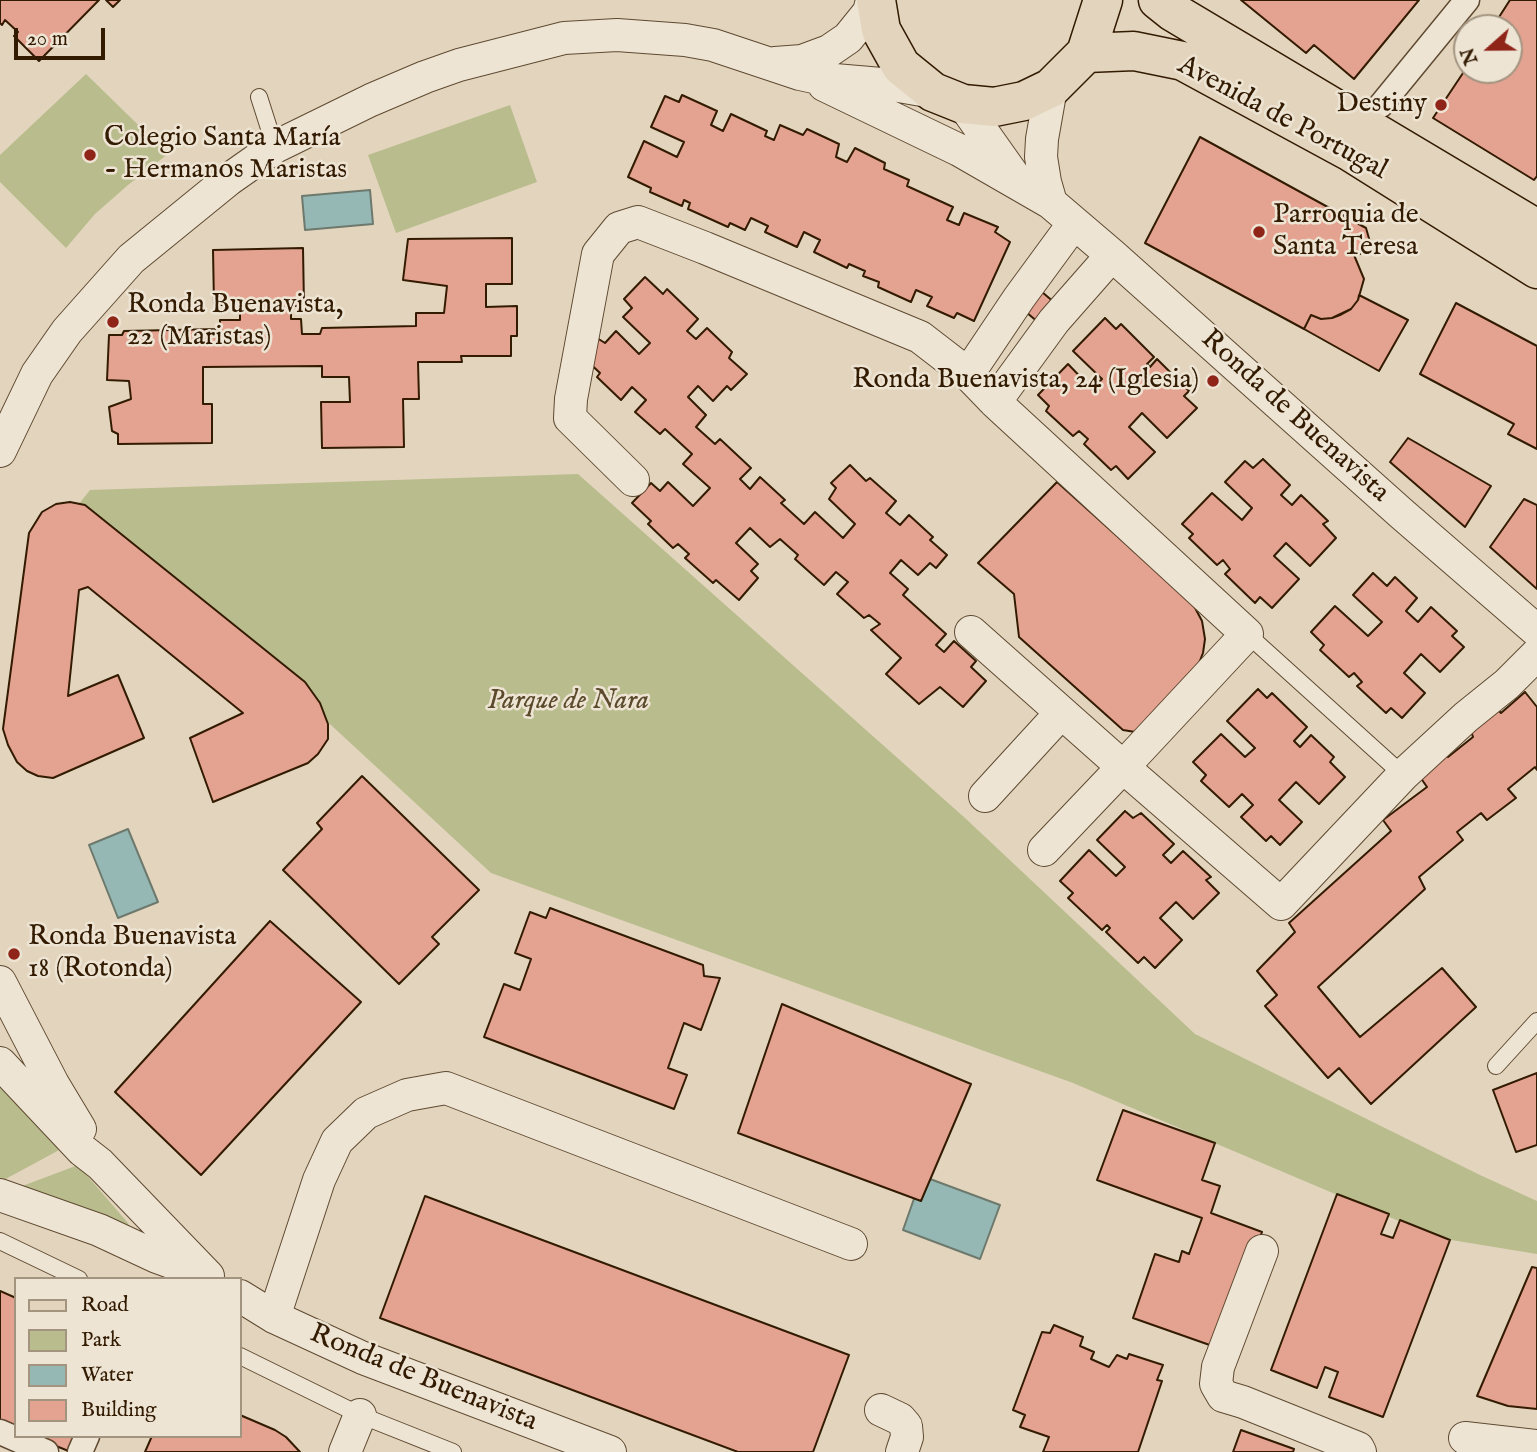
<!DOCTYPE html>
<html>
<head>
<meta charset="utf-8">
<style>
  body { margin:0 }
  #map { position:relative; width:1537px; height:1452px; overflow:hidden; background:#e3d5bd; font-family:"IM FELL English",serif }
  canvas { display:block }
  .legend { position:absolute; left:14px; top:1277px; width:228px; height:161px; box-sizing:border-box; background:#ede4d4; border:2px solid #a39480; margin:0; padding:9px 12px; list-style:none; font-size:21px; color:#331b02 }
  .legend li { display:flex; align-items:center; gap:14px; height:35px }
  .legend b { width:35px; border:2px solid #a39480 }
  .north { position:absolute; left:1453px; top:14px; width:70px; height:70px; box-sizing:border-box; background:#ede4d4; border:2px solid #a39480; border-radius:50%; rotate:249deg; font-size:19px; font-weight:700; line-height:28px; text-align:center; color:#331b02 }
  .north::after { content:''; display:block; margin:auto; width:24px; height:32px; background:#8f2418; clip-path:polygon(50% 0,100% 100%,50% 72%,0 100%) }
  .scale { position:absolute; left:14px; top:28px; width:91px; height:32px; box-sizing:border-box; border:4px solid #331b02; border-top:0; padding-left:9px; font-size:21px; line-height:24px; white-space:nowrap; color:#331b02; -webkit-text-stroke:5px #ede4d4; paint-order:stroke }
</style>
</head>
<body>
<div id="map">
<canvas width="1537" height="1452"></canvas>
<ul class="legend">
<li><b style="height:9px;background:#e3d5bd"></b>Road</li>
<li><b style="height:19px;background:#b9bc8d"></b>Park</li>
<li><b style="height:19px;background:#95b8b5"></b>Water</li>
<li><b style="height:19px;background:#e4a290"></b>Building</li>
</ul>
<div class="north">N</div>
<div class="scale">20 m</div>
</div>
<script>
const g = document.querySelector('canvas').getContext('2d');
g.lineJoin = 'round';
function fill(path, color) {
  g.fillStyle = color;
  g.fill(path, 'evenodd');
}
function toPath(rows) {
  const path = new Path2D();
  for (const r of rows) {
    path.moveTo(r[0], r[1]);
    for (let i = 2; i < r.length; i += 2) path.lineTo(r[i], r[i + 1]);
  }
  return path;
}
function stroke(path, color, width, dash) {
  g.strokeStyle = color;
  g.lineWidth = width;
  g.lineCap = dash ? 'butt' : 'round';
  g.setLineDash(dash || []);
  g.stroke(path);
}
function write(font, color, halo, rows, align = 'center') {
  g.font = font + ' "IM FELL English",serif';
  g.lineWidth = 5;
  g.setLineDash([]);
  g.textBaseline = 'middle';
  g.strokeStyle = halo;
  g.fillStyle = color;
  for (const [text, x, y, turn = 0] of rows) {
    g.save();
    g.translate(x, y);
    g.rotate((+turn || 0) * Math.PI / 180);
    g.textAlign = isNaN(turn) ? turn : align;
    if (halo) g.strokeText(text, 0, 0);
    g.fillText(text, 0, 0);
    g.restore();
  }
}
fill(toPath([
  [86,74,168,154,128,185,95,214,66,248,0,182,0,155],
  [510,105,537,182,396,233,368,155],
  [578,474,965,818,1195,1034,1480,1175,1537,1201,1537,1254,1439,1238,1073,1083,491,873,292,689,71,514,90,490],
  [0,1078,63,1148,0,1182],
  [78,1165,128,1223,129,1226,126,1228,17,1188]
]), '#b9bc8d');
const water = toPath([
  [370,190,373,224,305,230,302,196,370,190],
  [128,829,158,902,118,918,89,845,128,829],
  [922,1176,1000,1205,980,1259,903,1230,922,1176]
]);
fill(water, '#95b8b5');
stroke(water, '#6e796d', 2);
const building = toPath([
  [0,0,99,0,39,61,14,36,18,32,5,20,2,25,0,23,0,0],
  [106,0,120,0,113,7,106,0],
  [1241,0,1419,0,1354,79,1314,45,1306,53,1241,0],
  [1510,0,1537,0,1537,176,1534,180,1433,118,1467,67,1467,70,1509,70,1509,28,1492,28,1510,0],
  [682,95,717,111,711,125,723,131,731,114,767,131,765,136,774,140,780,125,803,135,807,129,839,144,836,157,847,162,855,148,885,163,884,169,909,180,907,186,953,207,947,220,959,225,964,213,998,227,995,232,1010,242,974,321,957,313,954,318,927,306,932,297,916,290,911,302,878,287,879,282,863,276,865,271,849,264,847,268,814,252,820,240,804,232,797,247,765,232,768,226,751,218,745,230,730,223,728,227,688,209,690,203,684,200,682,206,650,192,651,188,628,177,644,141,677,157,684,142,651,127,665,96,679,102,682,95],
  [1200,137,1366,228,1370,242,1360,254,1354,255,1364,279,1358,300,1351,309,1332,318,1321,319,1311,315,1304,329,1145,243,1200,137],
  [512,238,512,284,486,284,486,307,517,306,517,336,511,336,511,356,461,356,462,362,418,362,419,399,403,399,404,447,322,448,321,402,350,402,349,377,322,377,322,366,203,367,203,404,212,404,212,443,118,444,118,434,112,431,109,407,131,399,129,381,107,380,109,335,122,335,124,331,220,329,220,320,240,320,240,305,214,305,213,250,303,248,304,306,291,306,291,319,301,319,302,334,320,334,322,328,416,326,416,313,444,313,447,286,403,280,408,239,512,238],
  [645,277,663,294,667,289,698,319,687,331,696,339,707,328,732,352,729,358,747,374,731,390,727,386,713,401,698,386,688,397,706,415,696,427,715,444,720,439,751,468,740,479,750,489,760,477,785,500,781,503,804,524,815,512,843,538,855,524,829,499,836,488,831,483,850,465,866,481,870,478,896,501,886,513,900,525,909,515,933,537,930,540,947,555,936,568,930,563,918,575,901,560,890,573,908,589,903,595,946,634,936,645,944,652,954,641,976,661,971,667,986,681,963,707,940,687,919,704,886,674,901,658,871,630,880,624,869,615,864,618,837,594,848,582,836,572,824,585,795,559,798,555,780,539,770,547,750,528,736,543,758,564,751,571,758,578,739,600,716,580,713,583,685,558,689,554,678,544,673,548,648,524,651,521,632,503,651,483,660,491,668,482,693,506,710,488,683,464,692,454,665,429,660,434,635,412,646,400,632,387,621,400,597,377,600,373,581,355,597,338,605,343,616,331,639,354,650,343,623,317,632,308,624,299,645,277],
  [1042,292,1055,303,1039,323,1026,312,1042,292],
  [1359,295,1408,320,1379,371,1304,329,1311,315,1321,319,1332,318,1340,315,1351,309,1358,300,1359,295],
  [1456,303,1537,346,1537,449,1508,434,1514,424,1420,374,1456,303],
  [1105,318,1116,329,1121,324,1154,357,1147,364,1150,367,1157,359,1189,391,1184,396,1197,408,1167,438,1142,413,1129,427,1155,452,1128,479,1116,466,1111,470,1084,444,1088,439,1079,431,1073,436,1046,411,1049,406,1038,395,1068,364,1092,389,1102,379,1073,351,1105,318],
  [1408,438,1491,486,1465,527,1390,462,1408,438],
  [1263,459,1290,485,1281,495,1292,505,1301,495,1328,521,1323,524,1336,538,1310,566,1286,543,1274,556,1299,579,1272,608,1260,597,1255,603,1225,574,1230,569,1223,560,1217,565,1189,538,1193,534,1182,524,1212,493,1242,520,1252,508,1225,482,1245,461,1253,468,1263,459],
  [1057,482,1193,604,1202,621,1205,639,1203,653,1197,668,1135,732,1123,730,1019,637,1014,594,978,563,1057,482],
  [1524,499,1537,505,1537,589,1490,547,1524,499],
  [70,502,85,505,305,682,320,703,328,724,328,739,318,754,308,763,213,802,190,738,243,713,88,587,79,590,68,696,118,675,144,738,53,778,38,776,27,771,17,762,8,745,3,729,29,533,42,512,56,504,70,502],
  [1373,573,1387,586,1395,577,1417,598,1406,611,1418,622,1431,607,1457,631,1452,636,1464,647,1440,672,1421,654,1404,673,1425,693,1402,718,1391,708,1386,713,1357,686,1362,682,1354,673,1349,677,1320,650,1324,645,1311,632,1335,606,1368,636,1382,622,1353,595,1373,573],
  [1258,689,1267,698,1272,693,1307,727,1294,741,1300,747,1311,735,1334,757,1330,762,1345,777,1319,804,1296,782,1279,800,1302,822,1280,845,1271,836,1266,841,1241,817,1253,805,1242,794,1229,807,1201,781,1206,775,1193,762,1221,734,1245,757,1255,748,1227,721,1258,689],
  [1525,692,1537,707,1537,770,1535,767,1508,789,1516,798,1487,820,1481,813,1457,832,1463,840,1419,877,1425,889,1318,987,1360,1037,1442,968,1476,1007,1371,1104,1339,1068,1328,1078,1265,1006,1277,995,1257,971,1295,932,1289,923,1391,831,1383,820,1427,787,1418,774,1444,754,1448,757,1473,737,1471,731,1497,709,1501,713,1525,692],
  [362,776,479,890,432,937,439,944,399,984,283,870,322,829,317,823,362,776],
  [1125,811,1133,818,1141,813,1174,844,1163,855,1171,863,1183,851,1211,877,1206,880,1219,893,1193,919,1176,902,1160,918,1182,940,1155,968,1144,957,1138,963,1106,932,1110,928,1107,925,1102,930,1068,898,1073,893,1060,881,1089,850,1116,876,1125,867,1097,840,1125,811],
  [550,908,703,965,704,976,720,978,701,1030,684,1023,668,1068,687,1075,674,1109,484,1037,504,984,520,990,531,959,515,953,530,912,546,918,550,908],
  [270,921,361,1002,201,1175,115,1092,270,921],
  [782,1004,971,1084,921,1201,738,1133,782,1004],
  [1537,1073,1537,1145,1516,1152,1493,1090,1537,1073],
  [1123,1110,1215,1143,1202,1180,1220,1186,1211,1213,1262,1232,1221,1349,1133,1318,1155,1254,1179,1262,1182,1251,1189,1254,1202,1218,1097,1180,1123,1110],
  [1337,1194,1389,1214,1381,1234,1393,1238,1400,1220,1450,1240,1383,1417,1329,1397,1338,1372,1325,1367,1317,1388,1271,1370,1337,1194],
  [425,1196,849,1355,813,1452,738,1452,380,1318,425,1196],
  [1532,1267,1537,1268,1537,1409,1508,1406,1477,1396,1532,1267],
  [0,1291,16,1298,16,1429,0,1423,0,1291],
  [1054,1325,1083,1337,1080,1346,1094,1352,1091,1359,1109,1367,1117,1355,1127,1359,1129,1354,1163,1365,1157,1380,1162,1381,1138,1452,1043,1452,1049,1437,1020,1427,1025,1415,1013,1410,1042,1332,1050,1333,1054,1325],
  [240,1415,275,1430,286,1437,300,1452,145,1452,152,1436,240,1436,240,1415],
  [1241,1430,1294,1449,1293,1452,1233,1452,1241,1430],
  [31,1436,78,1436,71,1452,31,1436]
]);
fill(building, '#e4a290');
stroke(building, '#331b02', 2);
const service = toPath([
  [259,97,275,147],
  [1247,634,1403,775],
  [1496,1066,1537,1021],
  [0,1241,79,1279],
  [240,1356,360,1415,453,1452]
]);
const pedestrian = toPath([
  [1381,105,1467,0],
  [0,1432,46,1452],
  [80,1452,87,1436]
]);
const minor = toPath([
  [775,63,802,61,829,51,848,38,869,12,872,0],
  [824,85,959,150,1051,203,1112,255,1402,514,1537,631],
  [963,104,1016,179],
  [1051,203,1045,182,1041,157,1042,139,1051,88],
  [968,374,1019,298,1074,223],
  [995,402,1054,321,1112,255],
  [0,451,37,374,67,331,131,259,228,180,275,147,371,100,425,77,459,65,564,38,617,35,685,40,713,45,800,74,823,79,893,85,933,92],
  [633,480,570,418,571,399,598,254,619,228,638,222,705,248,920,337,968,374,995,402,1247,634,1123,767,971,632],
  [985,796,1061,713],
  [1044,850,1123,767,1281,904,1403,775,1466,717,1507,684,1537,654],
  [0,982,53,1084,80,1129],
  [0,1063,82,1150,100,1164,208,1276],
  [0,1195,99,1230,157,1257,201,1273],
  [1262,1251,1218,1367,1216,1384,1223,1396,1243,1402,1358,1448,1360,1452],
  [240,1296,274,1317,363,1358,610,1452],
  [274,1317,319,1180,337,1141,366,1113,407,1095,446,1088,851,1244],
  [881,1410,900,1419,906,1426,907,1437,902,1452],
  [1465,1438,1537,1446],
  [345,1452,360,1415]
]);
const primary = toPath([
  [876,0,881,30,901,66,933,92,963,104,994,107,1024,101,1051,88,1086,53,1103,0],
  [1158,0,1173,12,1537,229],
  [1086,53,1134,51,1183,61,1349,151,1537,269]
]);
stroke(service, '#5f4a31', 18);
stroke(pedestrian, '#5f4a31', 27);
stroke(minor, '#5f4a31', 34);
stroke(primary, '#331b02', 41);
stroke(service, '#ede4d4', 16);
stroke(pedestrian, '#ede4d4', 24);
stroke(minor, '#ede4d4', 32);
stroke(primary, '#e3d5bd', 38);
for (const [x, y, r, color] of [
  [1441,105,7,"#8f2418"],
  [90,155,7,"#8f2418"],
  [1259,232,7,"#8f2418"],
  [113,322,7,"#8f2418"],
  [1213,381,7,"#8f2418"],
  [14,954,7,"#8f2418"]
]) {
  const dot = new Path2D();
  dot.arc(x, y, r, 0, 2 * Math.PI);
  g.fillStyle = color;
  g.fill(dot);
  stroke(dot, '#ede4d4', 2.5);
}
write('28px', '#331b02', '#ede4d4', [
  ["Destiny",1427,105,"right"],
  ["Colegio Santa María",104,139],
  ["- Hermanos Maristas",104,171],
  ["Parroquia de",1273,216],
  ["Santa Teresa",1273,248],
  ["Ronda Buenavista,",127,306],
  ["22 (Maristas)",127,338],
  ["Ronda Buenavista, 24 (Iglesia)",1199,381,"right"],
  ["Ronda Buenavista",28,938],
  ["18 (Rotonda)",28,970]
], 'left');
write('28px', '#331b02', '#ede4d4', [
  ["Avenida de Portugal",1282,119,28],
  ["Ronda de Buenavista",1294,417,42],
  ["Ronda de Buenavista",423,1379,22]
]);
write('italic 28px', '#5b4b2c', '#ede4d4', [
  ["Parque de Nara",568,702]
]);
</script>
</body>
</html>
